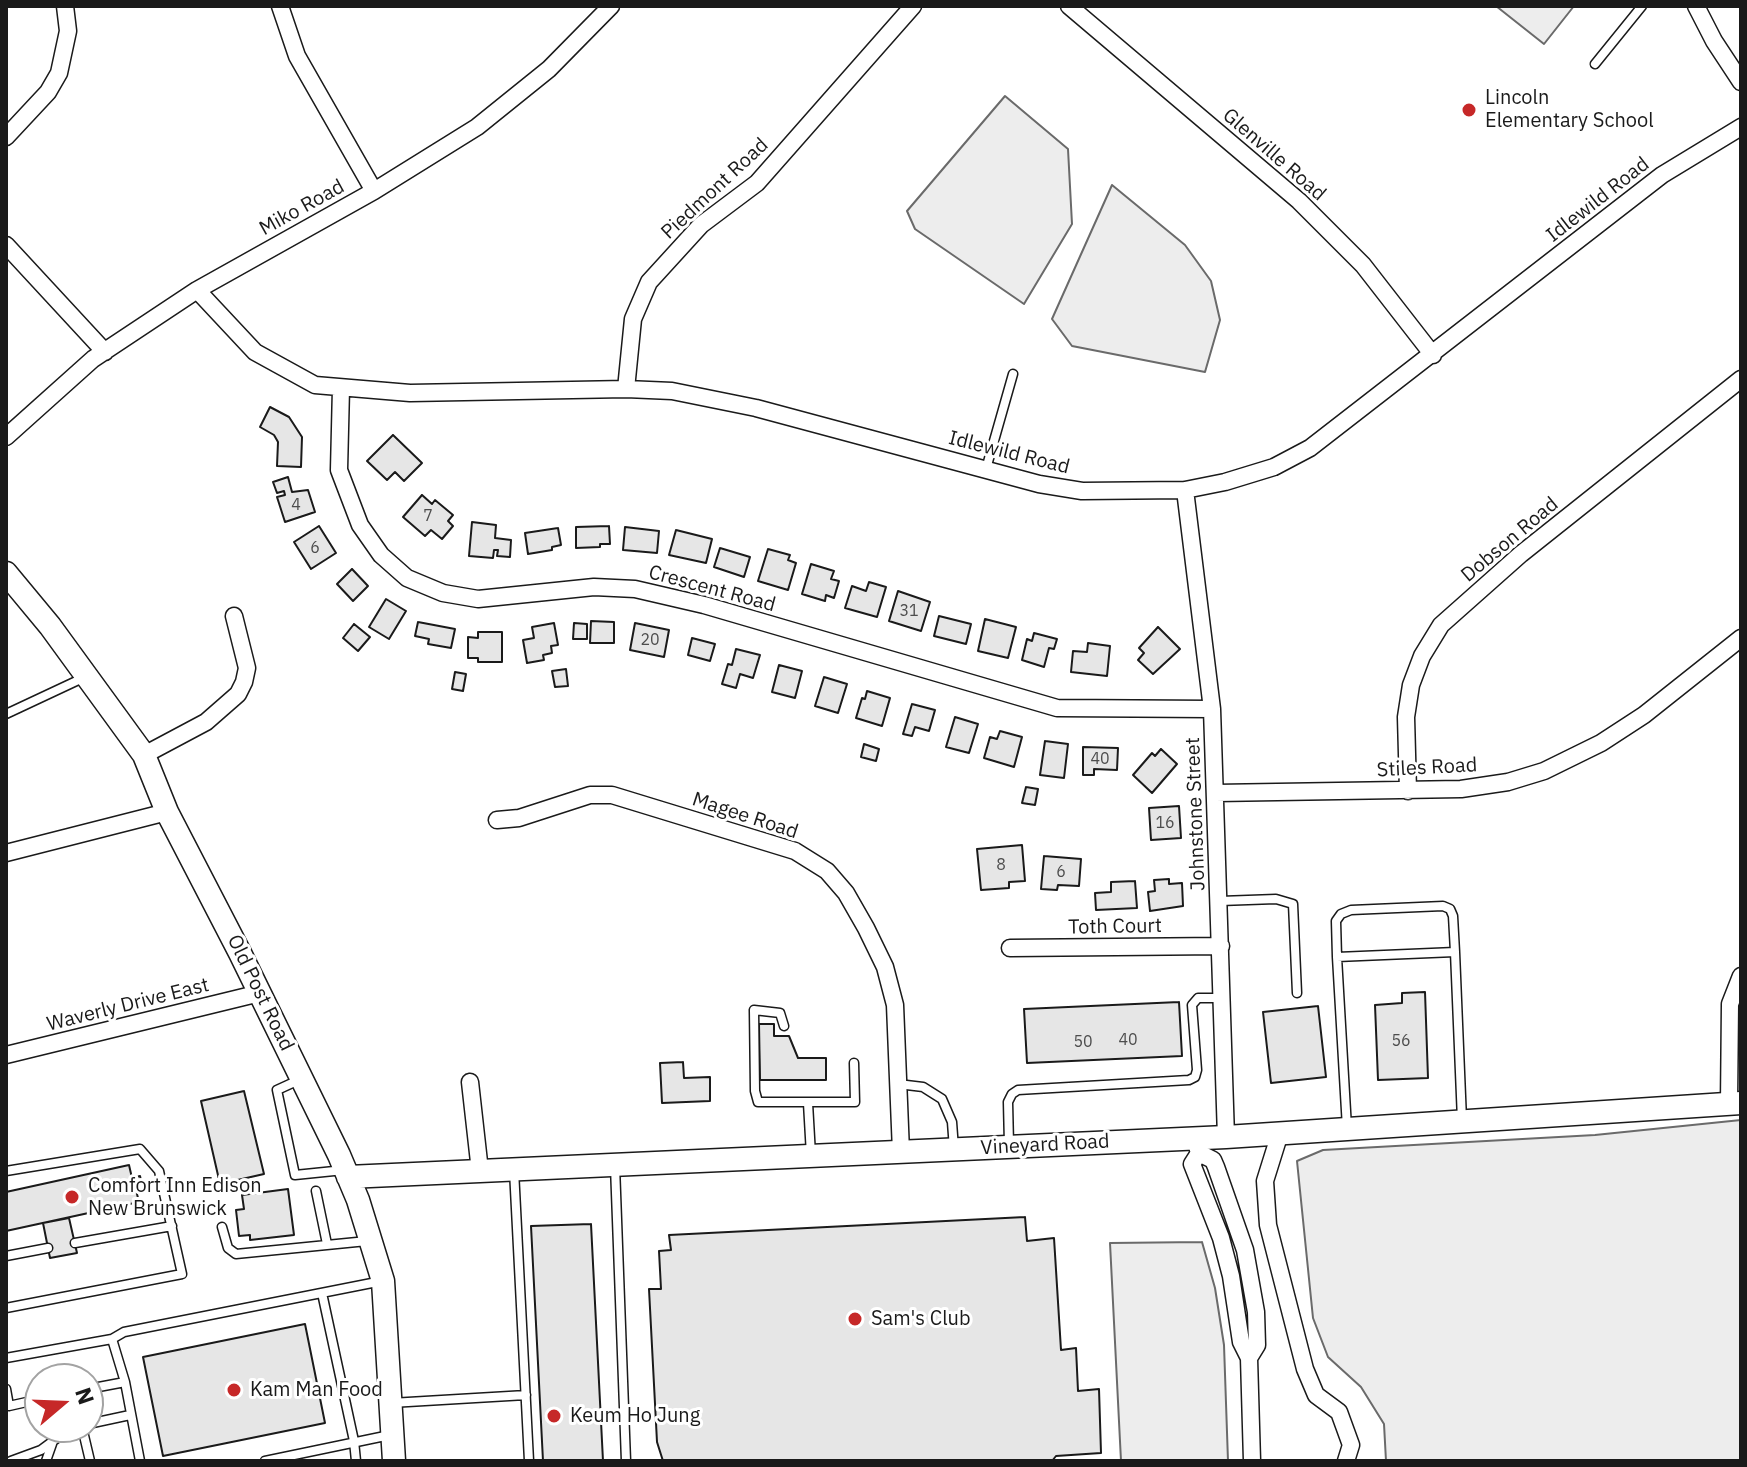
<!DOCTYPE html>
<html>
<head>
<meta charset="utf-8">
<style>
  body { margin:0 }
  #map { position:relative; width:1747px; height:1467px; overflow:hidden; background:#fff; font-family:"IBM Plex Sans",sans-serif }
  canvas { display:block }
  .frame { position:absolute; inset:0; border:8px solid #1a1a1a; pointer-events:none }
  .north { position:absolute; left:24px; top:1363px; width:80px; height:80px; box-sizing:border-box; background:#fff; border:2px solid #a3a3a3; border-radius:50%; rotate:71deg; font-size:22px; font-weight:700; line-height:32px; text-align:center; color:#1a1a1a }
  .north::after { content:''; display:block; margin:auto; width:28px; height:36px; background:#c62828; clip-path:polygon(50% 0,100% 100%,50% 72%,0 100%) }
</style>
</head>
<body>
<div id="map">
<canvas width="1747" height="1467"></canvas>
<div class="frame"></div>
<div class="north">N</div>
</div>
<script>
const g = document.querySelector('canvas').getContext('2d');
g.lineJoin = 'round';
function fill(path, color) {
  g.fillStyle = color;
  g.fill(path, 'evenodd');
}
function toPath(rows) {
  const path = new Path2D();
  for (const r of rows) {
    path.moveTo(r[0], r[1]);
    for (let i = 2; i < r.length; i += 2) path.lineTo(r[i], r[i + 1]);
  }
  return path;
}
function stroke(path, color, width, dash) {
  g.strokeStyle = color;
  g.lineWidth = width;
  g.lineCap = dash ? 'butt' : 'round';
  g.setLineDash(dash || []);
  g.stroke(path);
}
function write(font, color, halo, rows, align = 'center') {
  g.font = font + ' "IBM Plex Sans",sans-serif';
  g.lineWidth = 6;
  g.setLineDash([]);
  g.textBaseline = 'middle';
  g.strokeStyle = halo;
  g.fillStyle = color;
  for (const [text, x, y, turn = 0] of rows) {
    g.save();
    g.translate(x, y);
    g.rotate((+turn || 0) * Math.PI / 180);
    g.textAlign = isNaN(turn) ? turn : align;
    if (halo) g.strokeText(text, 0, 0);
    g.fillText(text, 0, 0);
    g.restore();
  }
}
const built = toPath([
  [1496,6,1574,6,1544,44,1496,6],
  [1005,96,1068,149,1072,224,1024,304,915,229,907,211,1005,96],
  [1112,185,1185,245,1211,281,1220,320,1205,372,1072,346,1052,319,1112,185],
  [1741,1120,1741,1461,1386,1461,1384,1424,1361,1387,1328,1357,1313,1318,1297,1161,1323,1150,1595,1135,1741,1120],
  [1202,1242,1215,1288,1224,1345,1228,1461,1121,1461,1110,1243,1202,1242]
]);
fill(built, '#ededed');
stroke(built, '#6a6a6a', 2);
const building = toPath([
  [270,407,289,417,302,437,301,467,277,466,278,442,274,435,260,427,270,407],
  [393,435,422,463,404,481,395,472,387,480,367,461,393,435],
  [288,477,292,492,308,490,315,512,285,522,277,497,285,495,284,491,277,493,273,482,288,477],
  [422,495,432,504,435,500,453,515,448,521,453,526,442,539,431,530,425,536,403,517,422,495],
  [472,522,496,525,495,538,511,540,510,557,497,556,498,550,494,550,493,558,469,556,472,522],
  [319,526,336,553,311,569,294,542,319,526],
  [609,526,610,544,600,544,600,547,576,548,576,527,609,526],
  [625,527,659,531,657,553,623,550,625,527],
  [558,528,561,545,552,547,552,550,528,554,525,533,558,528],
  [676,530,712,539,706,563,669,555,676,530],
  [720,548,750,557,744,577,714,567,720,548],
  [768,549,790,555,788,560,796,563,788,590,758,581,768,549],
  [811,564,834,571,831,579,839,581,834,598,826,595,825,601,802,594,811,564],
  [352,569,368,586,353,601,337,584,352,569],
  [869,582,886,587,877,617,845,608,852,586,866,591,869,582],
  [898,591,930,602,921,631,889,621,898,591],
  [386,599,406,611,389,639,369,627,386,599],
  [939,616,971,624,966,644,934,636,939,616],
  [985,619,1016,627,1008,658,978,651,985,619],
  [591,621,614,622,614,643,590,643,591,621],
  [418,622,455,629,451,648,428,644,429,639,415,636,418,622],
  [554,623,558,645,551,646,552,653,543,655,544,660,527,663,523,640,534,638,532,627,554,623],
  [574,623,587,624,587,639,573,639,574,623],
  [635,623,669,630,664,657,630,650,635,623],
  [354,624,370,637,358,651,343,638,354,624],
  [1158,627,1180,649,1153,674,1138,660,1144,653,1139,648,1158,627],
  [478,632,502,632,502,662,478,662,478,658,468,658,468,637,478,638,478,632],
  [1034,633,1057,639,1054,649,1049,648,1044,667,1022,660,1027,639,1032,641,1034,633],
  [692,638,715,644,710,661,688,655,692,638],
  [1088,643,1110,646,1107,676,1071,672,1073,651,1087,652,1088,643],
  [736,649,760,655,753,678,740,674,736,688,722,684,728,664,732,665,736,649],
  [779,665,802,671,795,698,772,692,779,665],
  [566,669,568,686,555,687,552,671,566,669],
  [455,672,466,674,463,691,452,689,455,672],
  [824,677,847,684,838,713,815,706,824,677],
  [867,691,890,698,882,726,856,718,862,698,865,699,867,691],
  [912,704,935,710,929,731,915,727,912,736,903,734,912,704],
  [955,717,978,724,969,753,946,747,955,717],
  [1000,731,1022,737,1014,767,984,758,990,737,997,739,1000,731],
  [1045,741,1068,744,1064,778,1040,775,1045,741],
  [864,744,879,749,876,761,861,757,864,744],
  [1083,747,1118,748,1117,770,1094,769,1094,775,1083,775,1083,747],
  [1161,749,1177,764,1152,793,1133,775,1152,753,1155,756,1161,749],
  [1026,787,1038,789,1035,805,1022,803,1026,787],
  [1179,806,1181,838,1151,840,1149,808,1179,806],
  [1022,845,1025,881,1009,882,1009,888,981,890,977,849,1022,845],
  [1044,856,1081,859,1079,886,1058,885,1057,890,1041,889,1044,856],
  [1169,879,1169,884,1182,883,1183,906,1150,911,1148,892,1155,891,1154,880,1169,879],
  [1135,881,1137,908,1096,910,1095,893,1111,892,1111,882,1135,881],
  [1425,992,1428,1078,1378,1080,1375,1005,1402,1003,1402,993,1425,992],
  [1179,1002,1182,1056,1027,1063,1024,1009,1179,1002],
  [1318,1006,1326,1077,1271,1083,1263,1012,1318,1006],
  [759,1024,774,1024,774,1036,789,1036,798,1058,826,1058,826,1080,760,1080,759,1024],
  [683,1062,684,1078,710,1077,710,1101,662,1103,660,1063,683,1062],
  [244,1091,264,1174,220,1184,201,1101,244,1091],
  [129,1165,132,1178,140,1176,143,1189,136,1190,139,1202,6,1231,6,1192,129,1165],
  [288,1189,294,1235,250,1240,250,1235,239,1236,236,1210,244,1209,242,1195,288,1189],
  [1025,1217,1027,1241,1054,1238,1061,1350,1076,1348,1078,1391,1099,1389,1101,1453,1056,1456,1052,1461,663,1461,657,1442,649,1289,661,1289,659,1251,671,1250,669,1235,1025,1217],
  [69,1218,77,1253,50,1258,43,1223,69,1218],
  [591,1224,603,1461,543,1461,531,1226,591,1224],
  [305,1324,325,1423,163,1456,143,1357,305,1324]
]);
fill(building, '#e6e6e6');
stroke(building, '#1a1a1a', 2);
const lane = toPath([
  [1595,64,1642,6],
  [986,469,1013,374],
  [6,714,85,677],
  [1220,901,1276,899,1293,904,1297,993],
  [1455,952,1337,957,1336,921,1341,914,1351,910,1443,906,1450,909,1453,916,1455,952,1462,1120],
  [1337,957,1347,1128],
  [784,1026,780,1013,754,1010,755,1091,758,1102,855,1102,854,1063],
  [301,1079,277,1090,295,1175,344,1170],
  [898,1084,923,1087,942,1099,952,1122,954,1149],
  [808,1103,811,1155],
  [1009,1145,1008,1102,1012,1094,1018,1090,1189,1080,1195,1077,1197,1070,1192,1005,1198,998,1222,998],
  [615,1166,626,1461],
  [514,1170,529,1461],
  [6,1171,140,1149,159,1171,182,1274,6,1308],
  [316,1191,327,1244],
  [222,1227,228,1248,236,1254,367,1241],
  [75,1243,172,1226],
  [6,1256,48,1248],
  [322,1293,354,1441,356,1461],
  [112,1339,125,1382,140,1461],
  [6,1358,112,1339,124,1332,382,1281],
  [6,1389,9,1406,40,1399],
  [88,1389,125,1382],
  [391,1403,526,1395],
  [88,1424,130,1415],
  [82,1427,90,1461],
  [11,1461,41,1450,64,1433,78,1427],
  [46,1461,52,1444],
  [265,1461,390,1435]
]);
const street = toPath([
  [280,6,297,56,374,191],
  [1069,6,1299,201,1363,265,1433,355],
  [1696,6,1714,41,1741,82],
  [6,137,48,92,59,73,68,31,65,6],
  [6,245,105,352],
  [197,290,255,352,315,385,410,393,626,389,672,391,756,408,1039,484,1082,491,1185,490,1225,482,1274,467,1310,448,1662,175,1741,127],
  [341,388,339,470,360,525,381,555,407,578,443,593,478,599,594,587,635,589,704,605,1057,708,1212,709],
  [626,389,633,319,649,282,701,225,757,183,913,6],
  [6,437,93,359,197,290,374,191,477,127,549,69,611,6],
  [1185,490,1212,709,1226,1137],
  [144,755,206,722,238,694,244,682,247,668,234,616],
  [1408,791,1406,717,1411,685,1422,656,1441,625,1521,554,1741,379],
  [1216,793,1461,789,1508,782,1544,771,1601,743,1644,715,1741,638],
  [497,820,519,818,590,795,612,795,795,851,827,871,846,893,866,928,885,967,895,1005,901,1152],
  [6,853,167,812],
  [1010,948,1221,946],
  [6,1055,260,993],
  [470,1082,480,1171],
  [1729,1104,1730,1004,1741,976],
  [1280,1133,1265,1181,1268,1225,1305,1369,1316,1395,1339,1412,1351,1445,1346,1461],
  [1197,1146,1199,1153,1213,1160,1216,1167,1245,1250,1256,1312,1257,1345,1249,1358],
  [1199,1153,1192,1164,1221,1238,1231,1276,1241,1342,1249,1358,1252,1461]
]);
const secondary = toPath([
  [6,573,50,626,144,755,167,812,240,953,339,1155,358,1200,383,1281,394,1461],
  [348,1177,1226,1137,1741,1103]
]);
stroke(lane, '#1a1a1a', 11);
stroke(street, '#1a1a1a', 19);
stroke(secondary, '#1a1a1a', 25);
stroke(lane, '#fff', 8);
stroke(street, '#fff', 16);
stroke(secondary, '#fff', 22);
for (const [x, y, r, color] of [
  [1469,110,8,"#c62828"],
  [72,1197,8,"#c62828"],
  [855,1319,8,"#c62828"],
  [234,1390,8,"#c62828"],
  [554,1416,8,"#c62828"]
]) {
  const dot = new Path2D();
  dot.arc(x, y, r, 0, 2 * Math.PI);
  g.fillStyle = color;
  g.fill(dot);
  stroke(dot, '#fff', 3);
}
write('16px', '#4d4d4d', null, [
  ["4",296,505],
  ["7",428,516],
  ["6",315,548],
  ["31",909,611],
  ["20",650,640],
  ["40",1100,759],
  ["16",1165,823],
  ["8",1001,865],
  ["6",1061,872],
  ["40",1128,1040],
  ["56",1401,1041],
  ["50",1083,1042]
]);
write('20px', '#1a1a1a', '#fff', [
  ["Lincoln",1485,98],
  ["Elementary School",1485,121],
  ["Comfort Inn Edison",88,1186],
  ["New Brunswick",88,1209],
  ["Sam's Club",871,1319],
  ["Kam Man Food",250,1390],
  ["Keum Ho Jung",570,1416]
], 'left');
write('20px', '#1a1a1a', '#fff', [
  ["Glenville Road",1274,155,41],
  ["Piedmont Road",715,189,-43],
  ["Idlewild Road",1598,200,-38],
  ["Miko Road",302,208,-29],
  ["Idlewild Road",1009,453,14],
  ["Dobson Road",1510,540,-40],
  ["Crescent Road",712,589,15],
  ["Stiles Road",1427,768,-3],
  ["Johnstone Street",1196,814,-92],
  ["Magee Road",745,816,18],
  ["Toth Court",1115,927,-1],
  ["Old Post Road",260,993,64],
  ["Waverly Drive East",128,1005,-14],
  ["Vineyard Road",1045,1145,-3]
]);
</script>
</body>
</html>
